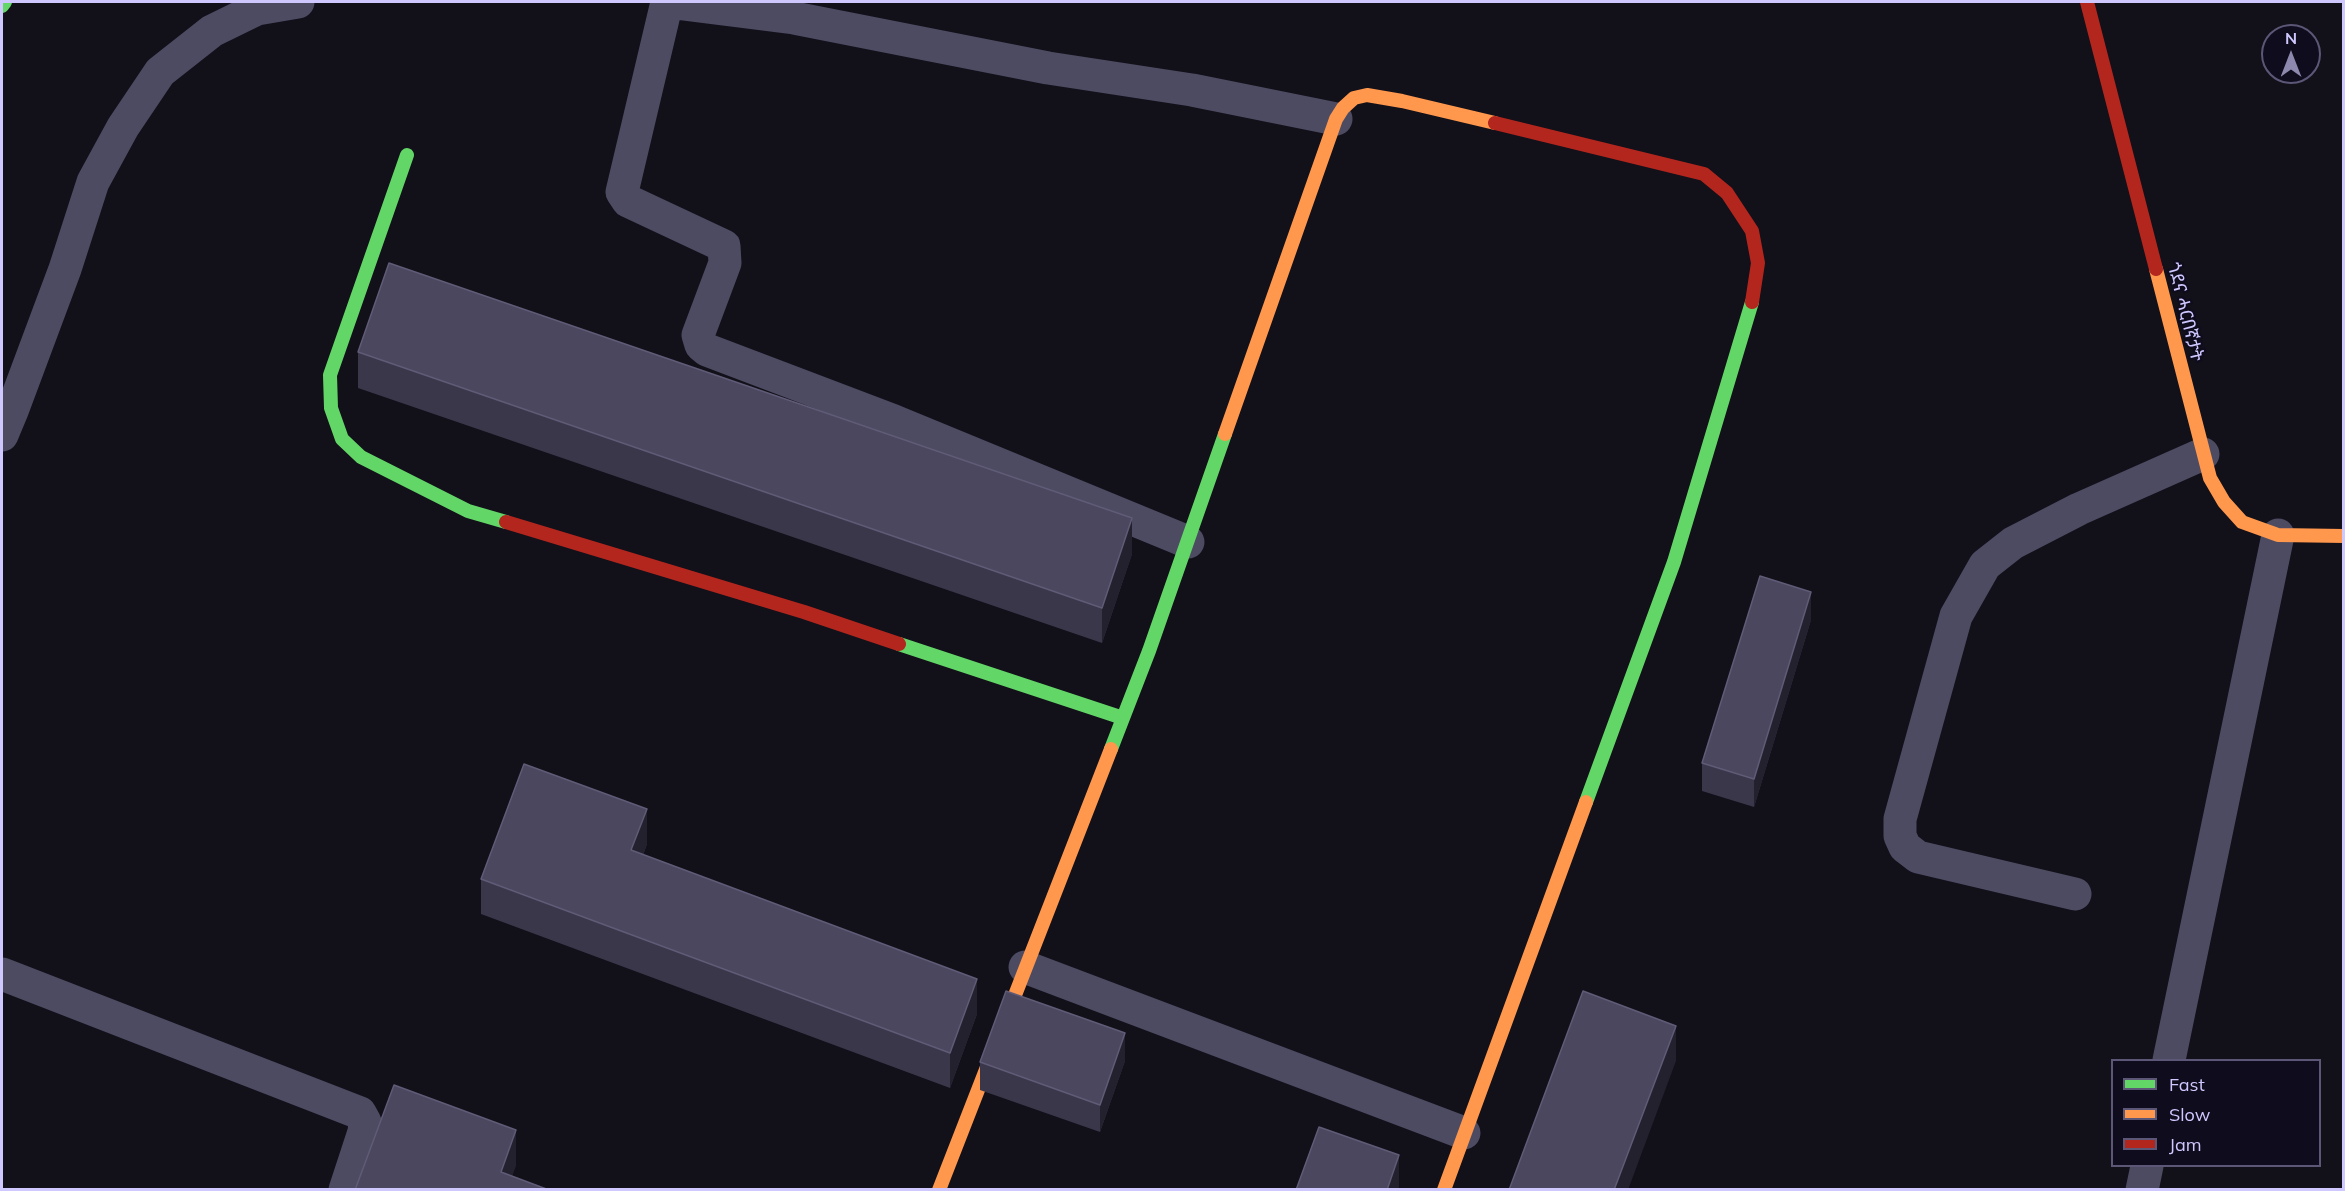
<!DOCTYPE html>
<html>
<head>
<meta charset="utf-8">
<style>
  body { margin:0 }
  #map { position:relative; width:2345px; height:1191px; overflow:hidden; background:#121019; font-family:Mulish,sans-serif }
  canvas { display:block }
  .frame { position:absolute; inset:0; border:3px solid #cfc8ff; pointer-events:none }
  .legend { position:absolute; left:2111px; top:1059px; width:210px; height:108px; box-sizing:border-box; background:#0f0c1d; border:2px solid #5c5777; margin:0; padding:8px 10px; list-style:none; font-size:18px; color:#cfc8ff }
  .legend li { display:flex; align-items:center; gap:12px; height:30px }
  .legend b { width:30px; border:2px solid #5c5777 }
  .north { position:absolute; left:2261px; top:24px; width:60px; height:60px; box-sizing:border-box; background:#0f0c1d; border:2px solid #5c5777; border-radius:50%; rotate:0deg; font-size:16px; font-weight:700; line-height:24px; text-align:center; color:#cfc8ff }
  .north::after { content:''; display:block; margin:auto; width:21px; height:27px; background:#8d88ae; clip-path:polygon(50% 0,100% 100%,50% 72%,0 100%) }
</style>
</head>
<body>
<div id="map">
<canvas width="2345" height="1191"></canvas>
<div class="frame"></div>
<ul class="legend">
<li><b style="height:8px;background:#63d668"></b>Fast</li>
<li><b style="height:8px;background:#ff974d"></b>Slow</li>
<li><b style="height:8px;background:#b3261e"></b>Jam</li>
</ul>
<div class="north">N</div>
</div>
<script>
const g = document.querySelector('canvas').getContext('2d');
g.lineJoin = 'round';
function toPath(rows) {
  const path = new Path2D();
  for (const r of rows) {
    path.moveTo(r[0], r[1]);
    for (let i = 2; i < r.length; i += 2) path.lineTo(r[i], r[i + 1]);
  }
  return path;
}
function stroke(path, color, width, dash) {
  g.strokeStyle = color;
  g.lineWidth = width;
  g.lineCap = dash ? 'butt' : 'round';
  g.setLineDash(dash || []);
  g.stroke(path);
}
function fill(path, color) {
  g.fillStyle = color;
  g.fill(path, 'evenodd');
}
function write(font, color, halo, rows, align = 'center') {
  g.font = font + ' Mulish,"Noto Sans Ethiopic",sans-serif';
  g.lineWidth = 4.5;
  g.setLineDash([]);
  g.textBaseline = 'middle';
  g.strokeStyle = halo;
  g.fillStyle = color;
  for (const [text, x, y, turn = 0] of rows) {
    g.save();
    g.translate(x, y);
    g.rotate((+turn || 0) * Math.PI / 180);
    g.textAlign = isNaN(turn) ? turn : align;
    if (halo) g.strokeText(text, 0, 0);
    g.fillText(text, 0, 0);
    g.restore();
  }
}
stroke(toPath([
  [667,2,622,192,628,201,724,246,725,263,698,335,701,345,707,350,894,421,1188,542],
  [667,2,794,18,1048,68,1192,90,1336,119],
  [2,435,12,411,65,269,93,182,123,127,160,72,212,31,257,9,298,2],
  [2075,894,1918,857,1905,847,1900,836,1900,819,1956,616,1985,565,2013,543,2079,509,2203,454],
  [1025,967,1464,1133],
  [2,974,360,1113,365,1122,364,1132,345,1190],
  [2169,1060,2278,535],
  [2142,1190,2147,1166]
]), '#4c4b62', 33);
stroke(toPath([
  [2,6,5,2],
  [407,155,330,375,331,408,342,439,361,457,468,511,506,522],
  [899,644,1123,718],
  [1111,749,1149,651,1225,434],
  [1586,802,1674,562,1752,302]
]), '#63d668', 14);
stroke(toPath([
  [2156,269,2210,478,2224,502,2242,522,2278,535,2344,536],
  [1225,434,1336,119,1343,108,1354,98,1367,95,1402,101,1495,123],
  [939,1190,1111,749],
  [1444,1190,1586,802]
]), '#ff974d', 14);
stroke(toPath([
  [2087,2,2156,269],
  [1495,123,1704,174,1727,193,1752,231,1758,263,1752,302],
  [506,522,804,612,899,644]
]), '#b3261e', 14);
fill(toPath([
  [358,352,1132,554,1102,643,358,388],
  [1811,620,1754,807,1702,791,1702,763],
  [647,844,643,855,977,1014,950,1088,481,914,481,879],
  [1125,1061,1100,1132,980,1090,980,1062]
]), '#3b374b');
fill(toPath([
  [1132,518,1132,554,1102,643,1102,608],
  [1811,592,1811,620,1754,807,1754,779],
  [647,809,647,844,631,886,631,850],
  [977,979,977,1014,950,1088,950,1053],
  [1676,1026,1676,1061,1628,1190,1614,1190],
  [1125,1033,1125,1061,1100,1132,1100,1105],
  [516,1130,516,1166,507,1190,501,1172],
  [1399,1155,1399,1190,1387,1190]
]), '#24212f');
const building = toPath([
  [389,263,1132,518,1102,608,358,352,389,263],
  [1760,576,1811,592,1754,779,1702,763,1760,576],
  [524,764,647,809,631,850,977,979,950,1053,481,879,524,764],
  [1006,991,1125,1033,1100,1105,980,1062,1006,991],
  [1583,991,1676,1026,1614,1190,1509,1190,1583,991],
  [394,1085,516,1130,501,1172,549,1190,355,1190,394,1085],
  [1319,1127,1399,1155,1387,1190,1296,1190,1319,1127]
]);
fill(building, '#4b475e');
stroke(building, '#605b77', 1.5);
write('18px', '#cfc8ff', '#0f0c1d', [
  ["ጎደና ሓርበኛታት",2185,312,76]
]);
</script>
</body>
</html>
